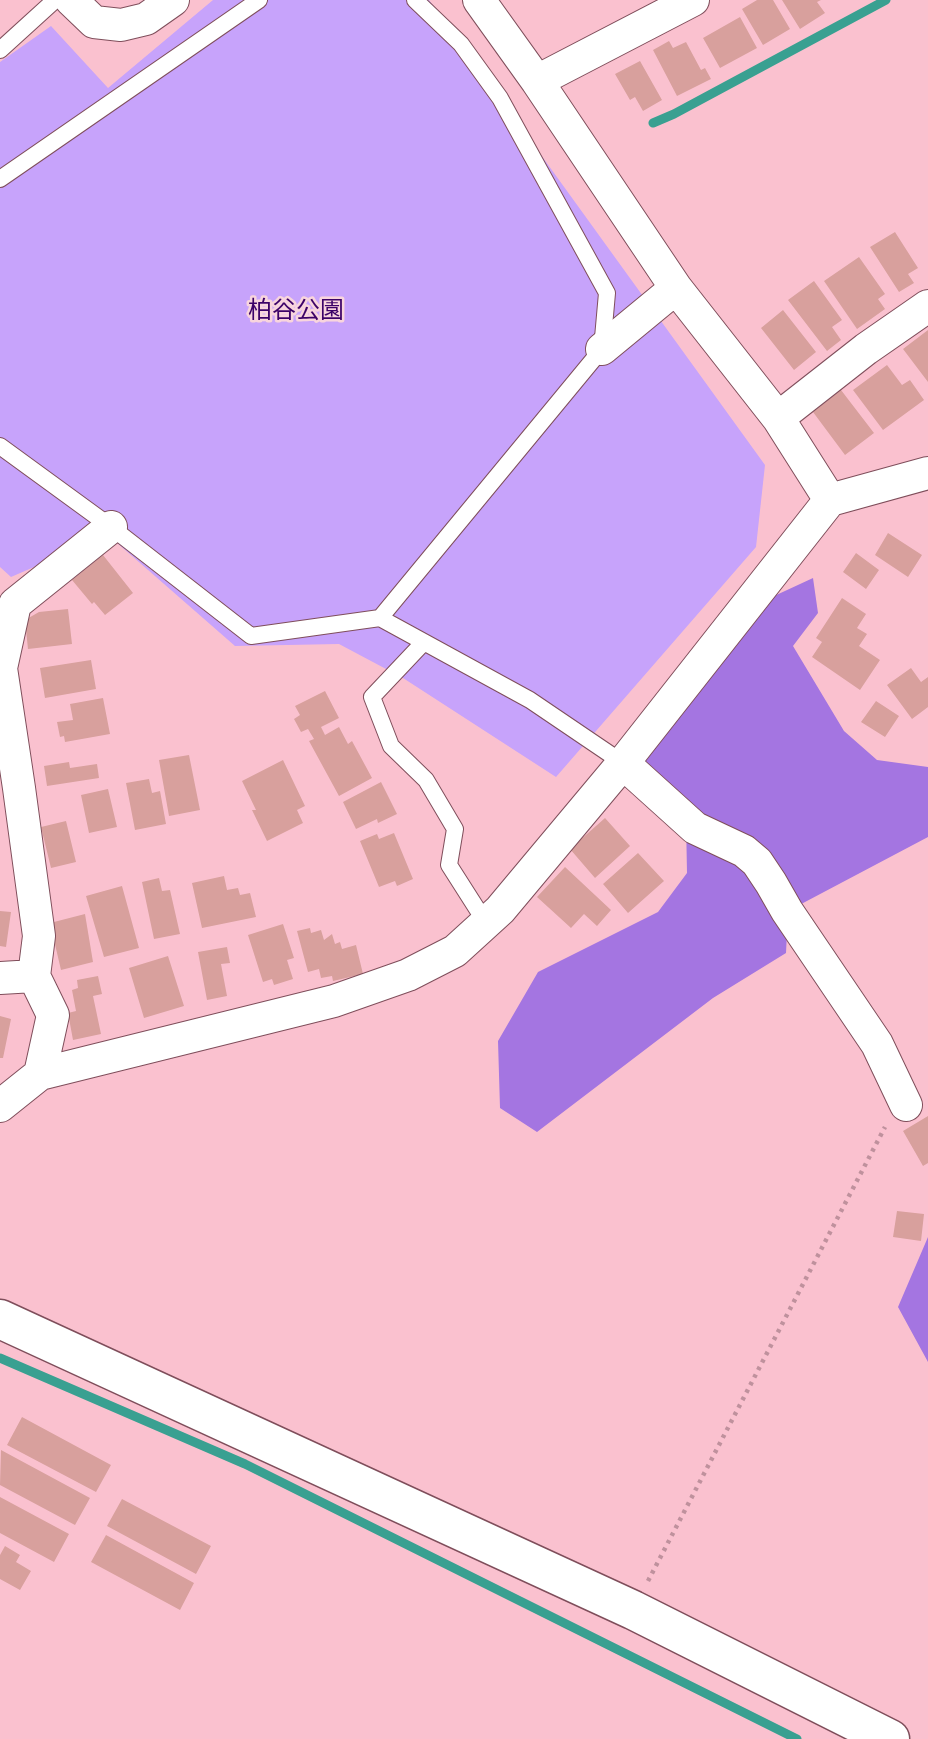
<!DOCTYPE html>
<html>
<head>
<meta charset="utf-8">
<style>
  body { margin:0 }
  canvas { display:block; background:#fac1cf }
</style>
</head>
<body>
<canvas width="928" height="1739"></canvas>
<script>
const g = document.querySelector('canvas').getContext('2d');
g.lineJoin = 'round';
function fill(path, color) {
  g.fillStyle = color;
  g.fill(path, 'evenodd');
}
function toPath(rows) {
  const path = new Path2D();
  for (const r of rows) {
    path.moveTo(r[0], r[1]);
    for (let i = 2; i < r.length; i += 2) path.lineTo(r[i], r[i + 1]);
  }
  return path;
}
function stroke(path, color, width, dash) {
  g.strokeStyle = color;
  g.lineWidth = width;
  g.lineCap = dash ? 'butt' : 'round';
  g.setLineDash(dash || []);
  g.stroke(path);
}
function write(font, color, halo, rows, align = 'center') {
  g.font = font + ' "Public Sans","Noto Sans JP",sans-serif';
  g.lineWidth = 5;
  g.setLineDash([]);
  g.textBaseline = 'middle';
  g.strokeStyle = halo;
  g.fillStyle = color;
  for (const [text, x, y, turn = 0] of rows) {
    g.save();
    g.translate(x, y);
    g.rotate((+turn || 0) * Math.PI / 180);
    g.textAlign = isNaN(turn) ? turn : align;
    if (halo) g.strokeText(text, 0, 0);
    g.fillText(text, 0, 0);
    g.restore();
  }
}
fill(toPath([
  [213,0,429,0,765,465,756,547,556,777,403,678,339,644,235,646,108,535,11,577,0,567,0,62,51,26,108,88]
]), '#c7a3fb');
fill(toPath([
  [813,578,818,613,793,646,844,731,877,760,928,767,928,837,788,911,786,953,713,998,537,1132,500,1108,498,1041,538,972,658,912,687,873,686,820,634,773,772,597],
  [928,1237,928,1362,898,1307]
]), '#a475e1');
stroke(toPath([
  [653,123,674,114,886,0],
  [0,1358,245,1464,797,1739]
]), '#39a091', 9);
fill(toPath([
  [757,0,773,0,790,29,763,45,742,9],
  [782,0,821,0,817,2,825,13,800,29],
  [740,17,757,48,720,68,703,38],
  [669,41,673,48,686,42,701,70,705,68,711,79,677,96,653,50],
  [640,61,662,100,643,111,635,97,630,100,615,74],
  [895,232,918,268,908,274,914,283,899,292,870,247],
  [859,257,885,294,878,299,885,309,857,329,824,281],
  [814,281,842,320,832,327,841,340,827,351,788,300],
  [783,310,816,352,794,370,761,328],
  [928,330,928,382,903,349],
  [887,365,902,385,910,380,924,400,883,430,853,390],
  [841,390,874,433,845,455,813,412],
  [888,533,922,555,908,577,875,555],
  [856,553,879,570,866,589,843,572],
  [103,555,133,593,105,615,94,602,92,604,72,580],
  [842,598,866,614,857,628,867,634,859,646,880,660,860,690,812,657,822,642,816,638],
  [68,609,72,644,28,649,25,620,39,612],
  [91,660,96,689,45,698,40,668],
  [911,668,921,682,928,677,928,707,912,719,887,685],
  [325,691,339,718,321,727,325,735,339,727,348,744,352,741,372,778,339,796,309,741,314,739,308,729,301,732,294,719,300,715,295,706],
  [103,698,110,734,65,742,64,736,60,737,57,722,73,720,70,704],
  [876,701,899,716,885,737,861,722],
  [189,755,200,810,169,816,159,760],
  [283,760,305,806,297,810,303,823,267,841,252,810,256,810,242,781],
  [69,762,70,768,97,764,99,778,47,786,44,766],
  [149,779,152,793,160,791,166,824,135,830,126,783],
  [381,782,397,814,378,823,377,819,356,829,343,802],
  [108,789,117,827,89,833,81,795],
  [605,818,630,846,595,878,570,849],
  [66,821,76,862,51,868,41,827],
  [394,833,413,879,397,886,395,881,379,887,360,841,377,834,379,839],
  [638,853,664,881,628,913,603,884],
  [565,867,611,910,597,926,584,914,571,928,537,897],
  [224,876,227,890,238,888,240,895,250,893,256,917,202,928,192,883],
  [159,878,162,891,170,890,180,934,154,939,142,882],
  [122,886,139,948,104,957,86,896],
  [0,911,11,912,6,947,0,946],
  [85,914,93,962,61,970,50,923],
  [283,924,294,958,287,960,293,979,274,985,272,979,263,982,248,935],
  [310,928,311,933,321,930,324,940,332,934,335,944,340,942,342,949,356,945,363,974,333,981,332,976,321,978,319,969,308,972,297,931],
  [227,947,230,963,221,964,227,996,207,1000,198,952],
  [168,956,184,1006,144,1018,129,968],
  [98,976,102,994,93,996,101,1034,73,1040,68,1013,76,1011,72,990,78,988,77,980],
  [0,1016,11,1019,3,1058,0,1058],
  [928,1116,928,1163,923,1166,903,1131],
  [897,1211,924,1214,921,1241,893,1237],
  [22,1417,111,1465,96,1492,7,1445],
  [1,1450,90,1498,75,1525,0,1485],
  [0,1497,69,1534,54,1562,0,1533],
  [122,1499,211,1546,196,1574,107,1526],
  [106,1535,194,1583,180,1610,91,1562],
  [5,1546,20,1555,16,1562,31,1571,20,1590,0,1579,0,1555]
]), '#d8a09d');
const lane = toPath([
  [0,50,55,0],
  [0,179,259,0],
  [0,446,111,527,251,636,380,618,530,700,623,763],
  [380,618,602,349,607,293,500,98,461,44,415,0],
  [424,642,372,697,391,746,426,780,455,829,449,865,486,923]
]);
const street = toPath([
  [71,0,94,22,121,25,146,19,173,0],
  [479,0,537,81,676,288,778,418,830,500],
  [537,81,693,0],
  [602,349,676,288],
  [778,418,866,349,928,306],
  [623,763,695,828,744,851,757,862,771,883,787,911,877,1044,906,1105],
  [34,976,39,936,19,788,1,668,15,604,111,527],
  [0,978,34,976,53,1015,40,1074],
  [0,1106,40,1074,334,1001,408,975,455,951,500,910,623,763,830,500,928,473]
]);
const secondary = toPath([
  [0,1319,633,1610,890,1739]
]);
stroke(lane, '#7f4e5b', 18);
stroke(street, '#7f4e5b', 34);
stroke(secondary, '#7f4e5b', 41);
stroke(toPath([
  [648,1581,885,1127]
]), '#bf919d', 4.5, [3.5, 5]);
stroke(lane, '#fff', 16);
stroke(street, '#fff', 32);
stroke(secondary, '#fff', 38);
write('24px', '#3c0268', '#f8d5dd', [
  ["柏谷公園",296,311]
]);
</script>
</body>
</html>
